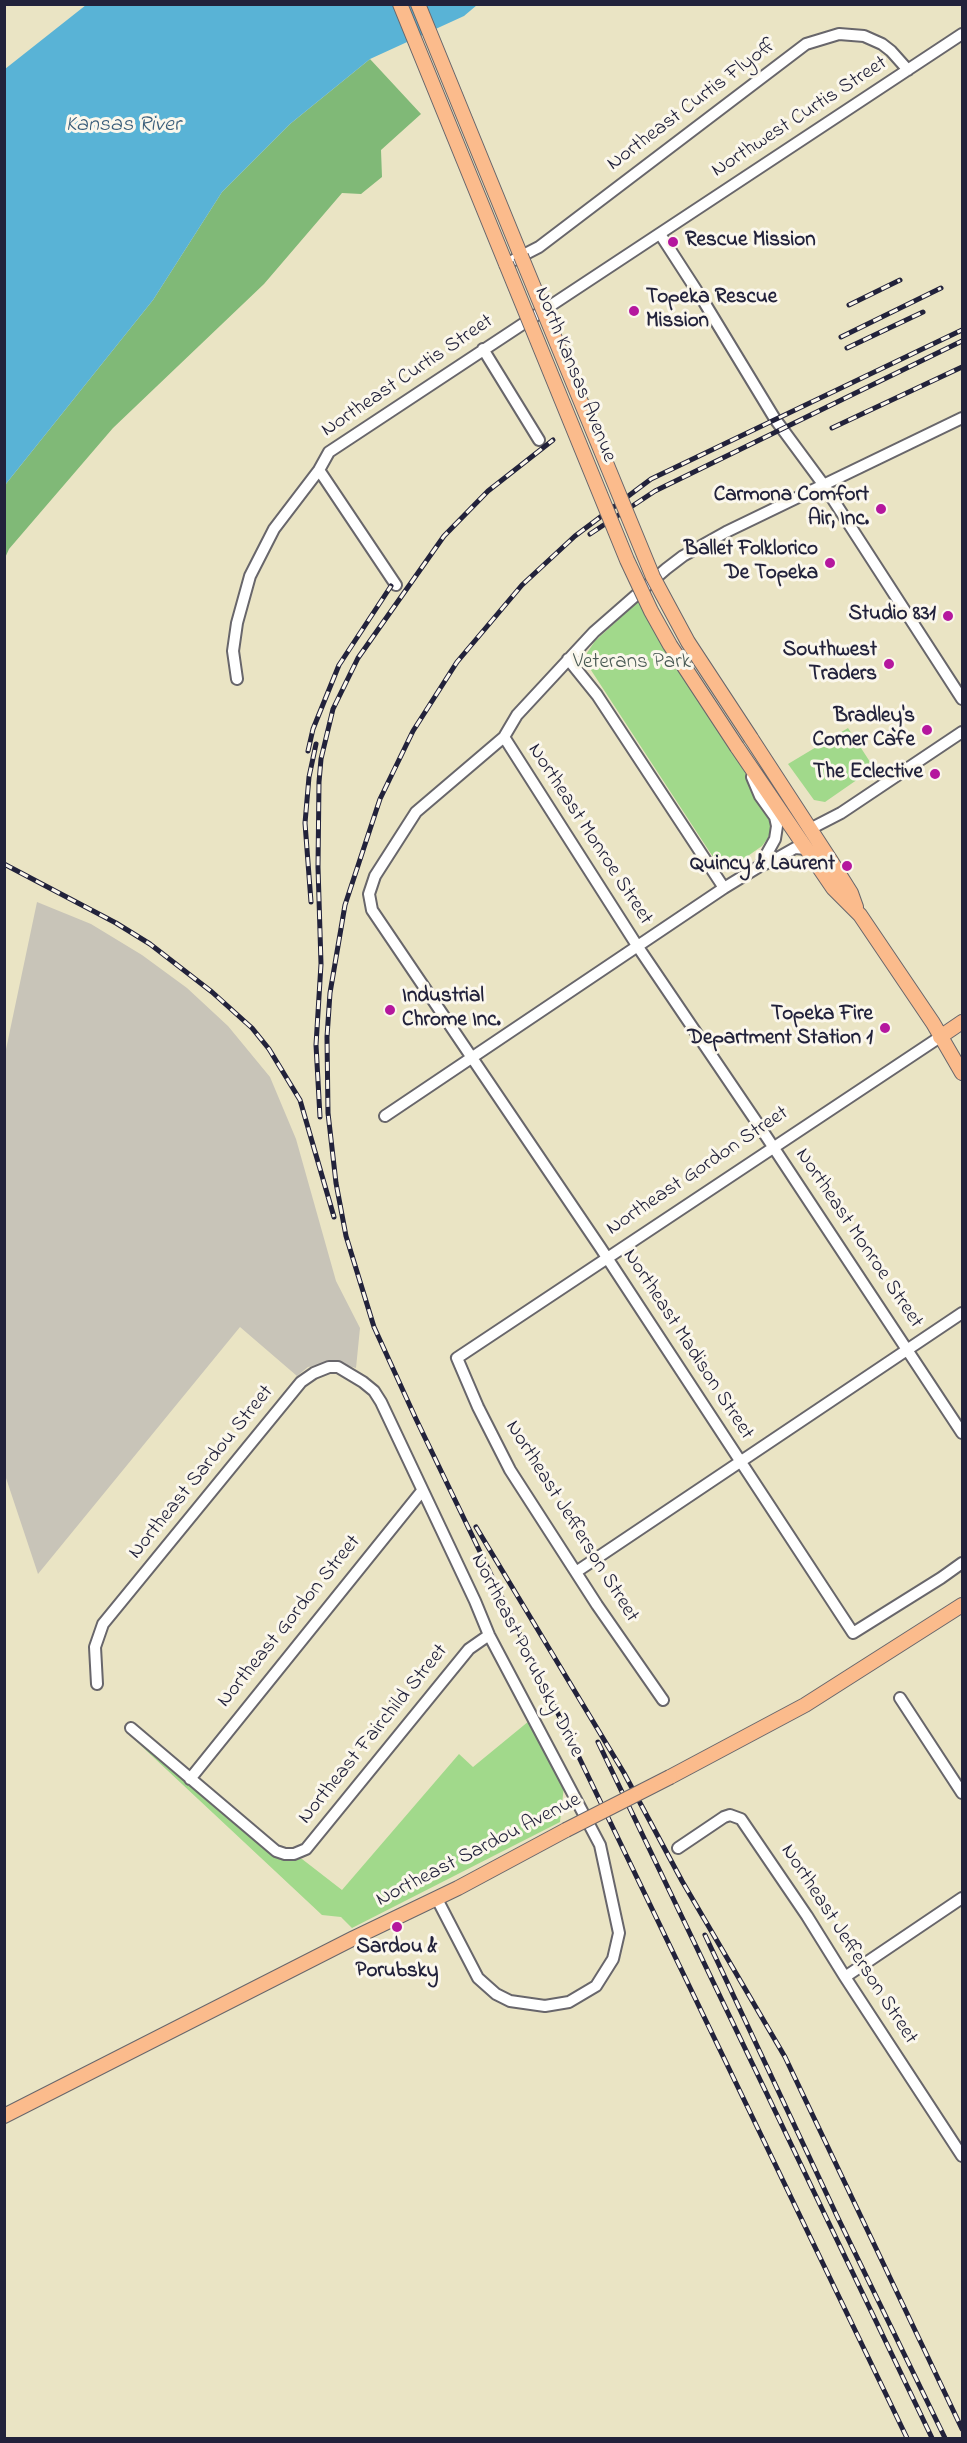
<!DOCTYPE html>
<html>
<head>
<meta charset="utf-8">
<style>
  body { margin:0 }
  #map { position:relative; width:967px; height:2443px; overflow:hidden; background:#eae4c4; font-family:"Indie Flower",sans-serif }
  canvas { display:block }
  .frame { position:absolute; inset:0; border:6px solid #22223b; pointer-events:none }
</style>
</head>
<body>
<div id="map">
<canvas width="967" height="2443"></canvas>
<div class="frame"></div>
</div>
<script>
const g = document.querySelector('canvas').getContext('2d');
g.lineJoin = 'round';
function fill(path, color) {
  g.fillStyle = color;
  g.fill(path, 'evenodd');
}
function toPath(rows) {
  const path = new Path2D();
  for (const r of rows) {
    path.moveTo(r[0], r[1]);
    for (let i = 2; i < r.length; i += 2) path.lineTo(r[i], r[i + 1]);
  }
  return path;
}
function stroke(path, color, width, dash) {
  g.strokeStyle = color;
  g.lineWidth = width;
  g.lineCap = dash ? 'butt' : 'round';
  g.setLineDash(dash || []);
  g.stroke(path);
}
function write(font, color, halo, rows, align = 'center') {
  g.font = font + ' "Indie Flower",sans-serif';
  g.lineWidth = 6;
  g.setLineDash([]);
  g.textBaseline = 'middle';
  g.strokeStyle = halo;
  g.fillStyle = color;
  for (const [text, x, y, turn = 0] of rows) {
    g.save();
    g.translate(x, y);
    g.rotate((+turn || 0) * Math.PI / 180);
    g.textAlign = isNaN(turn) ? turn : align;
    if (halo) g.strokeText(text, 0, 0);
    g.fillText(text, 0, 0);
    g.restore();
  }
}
fill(toPath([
  [37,902,91,924,142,955,187,988,228,1026,270,1077,296,1139,336,1281,360,1328,356,1368,333,1362,308,1367,297,1376,240,1327,38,1574,5,1475,5,1054]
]), '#c8c4b8');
fill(toPath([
  [640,600,683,675,746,774,753,793,772,825,768,838,762,846,735,865,724,864,713,857,587,664,587,653,595,641],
  [848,728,874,768,825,802,814,800,788,764],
  [529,1721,564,1786,560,1822,352,1928,341,1917,322,1915,136,1741,276,1854,287,1858,302,1859,342,1890,459,1754,473,1767]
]), '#a1d98b');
fill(toPath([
  [370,59,421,114,381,150,382,177,361,194,342,193,264,284,113,428,9,549,5,558,5,485,153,300,222,192,290,124]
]), '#80b977');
fill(toPath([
  [86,5,477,5,464,16,370,59,290,124,222,192,153,300,5,485,5,69]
]), '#59b3d6');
const minor = toPath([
  [660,234,704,302,775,419,823,484,962,699],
  [506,264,539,247,806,44,839,34,864,36,882,44,891,51,908,70],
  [483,349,539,440],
  [962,418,726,532,683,556,666,569,594,632,517,715,504,737,416,812,375,876,369,894,372,910,600,1247,853,1633,941,1578,962,1563],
  [319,470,396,585],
  [568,659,597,695,724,888],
  [237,679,233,651,237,623,250,576,274,529,319,470,329,452,962,34],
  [504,737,638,947,760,1127,962,1433],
  [752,777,760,796,775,817,777,826,775,839,760,866],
  [810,829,841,813,962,732],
  [385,1116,724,888,760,866,772,861,795,848,806,849],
  [576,1572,962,1313],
  [97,1684,95,1647,103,1624,301,1382,314,1373,329,1367,338,1367,363,1382,374,1391,381,1402,475,1601,489,1635,600,1845,619,1933,613,1959,596,1986,569,2002,545,2006,510,2001,496,1994,478,1978,437,1899],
  [900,1698,962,1793],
  [663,1700,597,1605,510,1470,478,1407,457,1358,940,1037],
  [131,1728,276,1851,285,1854,294,1854,306,1849,469,1649,489,1635],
  [190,1779,422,1491],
  [678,1848,724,1817,730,1815,741,1819,807,1916,845,1977,962,2156],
  [845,1977,962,1898]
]);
const major = toPath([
  [400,4,506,264],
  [418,4,521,256],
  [751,738,831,861,851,893,856,907],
  [737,747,833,888,860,915,933,1023,962,1073],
  [940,1037,962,1022],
  [670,1777,805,1705,962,1605],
  [4,2116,354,1938,458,1888,566,1830]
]);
stroke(minor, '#68666b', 14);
stroke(major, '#68666b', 16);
stroke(minor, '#fff', 10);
stroke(major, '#fbbb8c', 14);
const rail = toPath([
  [849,305,900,280],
  [841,337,941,288],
  [847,348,923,312],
  [832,428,962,367],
  [590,534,655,491,962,341],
  [308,751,313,729,339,665,391,586],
  [4,864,116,923,150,944,212,992,252,1028,269,1049,300,1100,334,1217],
  [311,902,305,823,309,777,316,744],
  [320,1117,316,1045,321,964,318,867,319,782,321,759,333,709,358,658,444,536,488,491,553,440],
  [476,1527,624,1773,682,1881,785,2057,962,2429],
  [598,1742,932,2438],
  [705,1935,837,2216,945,2438],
  [907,2438,416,1419,374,1327,346,1236,336,1183,328,1113,327,1037,330,993,345,905,380,799,413,731,457,662,522,585,575,536,651,479,962,330]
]);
stroke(rail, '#22223b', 5);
stroke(rail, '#fbf7ec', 3, [9]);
const majorBridge = toPath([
  [521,256,653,577,688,642,751,738],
  [506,264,627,560,651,611,670,645,737,747],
  [566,1830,670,1777]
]);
stroke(majorBridge, '#68666b', 16, []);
stroke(majorBridge, '#fbbb8c', 14);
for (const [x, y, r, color] of [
  [673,242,6,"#b5179e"],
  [634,311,6,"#b5179e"],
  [881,509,6,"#b5179e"],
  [830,563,6,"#b5179e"],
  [948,616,6,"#b5179e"],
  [889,664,6,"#b5179e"],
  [927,730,6,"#b5179e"],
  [935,774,6,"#b5179e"],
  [847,866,6,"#b5179e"],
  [390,1010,6,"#b5179e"],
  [885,1028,6,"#b5179e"],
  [397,1927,6,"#b5179e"]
]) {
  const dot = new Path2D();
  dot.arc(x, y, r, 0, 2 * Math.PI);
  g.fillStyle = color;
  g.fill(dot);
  stroke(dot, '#fbf7ec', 2);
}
write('21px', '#22223b', '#fbf7ec', [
  ["Northeast Curtis Flyoff",692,106,-37],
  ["Northwest Curtis Street",800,118,-33],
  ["North Kansas Avenue",574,375,68],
  ["Northeast Curtis Street",408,377,-34],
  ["Northeast Monroe Street",589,835,57],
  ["Northeast Gordon Street",698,1172,-34],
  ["Northeast Monroe Street",858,1239,56],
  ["Northeast Madison Street",687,1345,57],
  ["Northeast Sardou Street",202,1473,-51],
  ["Northeast Jefferson Street",571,1522,58],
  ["Northeast Gordon Street",290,1622,-51],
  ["Northeast Porubsky Drive",526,1656,63],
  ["Northeast Fairchild Street",374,1735,-51],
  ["Northeast Sardou Avenue",479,1851,-27],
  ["Northeast Jefferson Street",848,1945,57]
]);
write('bold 21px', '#22223b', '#fbf7ec', [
  ["Rescue Mission",685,242,"left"],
  ["Topeka Rescue",646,299,"left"],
  ["Mission",646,323,"left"],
  ["Carmona Comfort",869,497],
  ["Air, Inc.",869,521],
  ["Ballet Folklorico",818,551],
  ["De Topeka",818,575],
  ["Studio 831",936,616],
  ["Southwest",877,652],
  ["Traders",877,676],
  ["Bradley's",915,718],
  ["Corner Cafe",915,742],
  ["The Eclective",923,774],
  ["Quincy & Laurent",835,866],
  ["Industrial",402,998,"left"],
  ["Chrome Inc.",402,1022,"left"],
  ["Topeka Fire",873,1016],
  ["Department Station 1",873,1040],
  ["Sardou &",397,1949,"center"],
  ["Porubsky",397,1973,"center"]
], 'right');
write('21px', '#485953', '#fbf7ec', [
  ["Veterans Park",632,664]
]);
write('italic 22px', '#385c79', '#fbf7ec', [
  ["Kansas River",123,126]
]);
</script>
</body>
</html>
